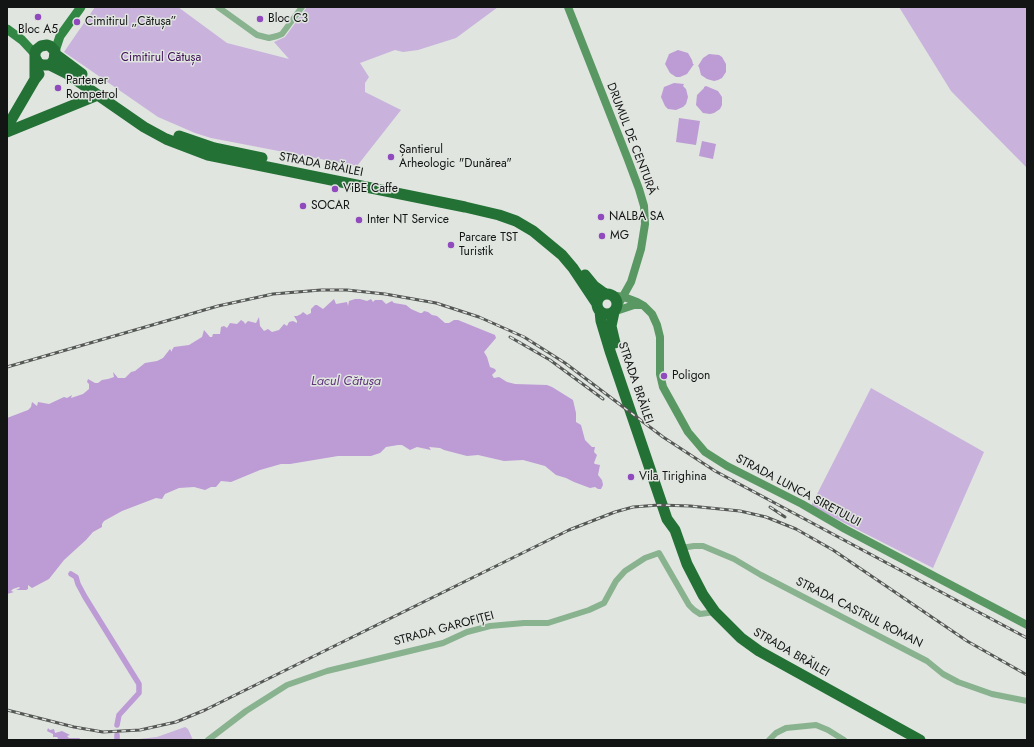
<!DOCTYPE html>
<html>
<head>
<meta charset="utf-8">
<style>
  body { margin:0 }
  #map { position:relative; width:1034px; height:747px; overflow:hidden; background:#e0e5e0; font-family:Jost,sans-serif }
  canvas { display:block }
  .frame { position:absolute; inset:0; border:8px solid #131514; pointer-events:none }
</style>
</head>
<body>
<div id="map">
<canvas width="1034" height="747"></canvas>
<div class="frame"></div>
</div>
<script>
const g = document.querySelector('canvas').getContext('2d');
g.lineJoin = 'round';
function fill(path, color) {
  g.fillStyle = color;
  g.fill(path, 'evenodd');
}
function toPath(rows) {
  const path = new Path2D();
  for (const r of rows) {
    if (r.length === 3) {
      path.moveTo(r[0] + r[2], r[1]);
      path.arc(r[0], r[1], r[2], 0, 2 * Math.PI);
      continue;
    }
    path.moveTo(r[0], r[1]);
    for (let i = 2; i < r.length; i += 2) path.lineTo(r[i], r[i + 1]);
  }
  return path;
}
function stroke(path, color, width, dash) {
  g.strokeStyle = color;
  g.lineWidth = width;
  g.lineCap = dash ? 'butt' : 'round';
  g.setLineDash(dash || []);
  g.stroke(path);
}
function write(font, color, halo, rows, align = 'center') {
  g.font = font + ' Jost,sans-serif';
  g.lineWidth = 3;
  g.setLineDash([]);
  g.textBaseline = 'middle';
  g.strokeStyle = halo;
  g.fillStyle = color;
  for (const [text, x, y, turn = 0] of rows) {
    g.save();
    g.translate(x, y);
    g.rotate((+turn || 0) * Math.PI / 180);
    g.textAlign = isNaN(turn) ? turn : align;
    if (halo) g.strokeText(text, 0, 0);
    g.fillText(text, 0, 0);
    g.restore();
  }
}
fill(toPath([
  [95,7,178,7,227,43,289,59,274,42,285,37,307,7,498,7,456,38,418,50,403,52,395,50,360,63,369,77,365,83,365,92,401,110,357,166,211,138,195,133,158,117,64,52],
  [899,7,1027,7,1027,168,951,91],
  [871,388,984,452,933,568,811,506],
  [185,727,188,729,193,740,130,740,157,737]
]), '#c9b2dc');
fill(toPath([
  [678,50,688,53,692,60,693,64,694,64,687,74,680,77,676,77,670,73,665,64,669,54],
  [709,54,719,55,722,57,726,64,726,72,722,78,718,80,714,81,707,79,701,75,699,67,698,66,703,58],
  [674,83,684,84,683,86,686,89,688,97,686,104,683,107,676,110,668,109,665,106,661,97,664,87],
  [706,86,718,91,722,97,722,105,720,109,714,113,710,114,703,113,696,105,697,95,704,88,704,87],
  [679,118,700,121,696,145,676,142],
  [702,141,716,144,713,159,699,156],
  [334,299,336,304,347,302,348,306,349,301,355,299,360,299,367,301,371,299,373,302,375,300,382,300,386,304,392,301,394,303,406,305,411,309,420,313,422,313,424,311,428,312,432,315,437,316,445,323,449,323,454,320,458,320,495,335,496,338,484,352,487,357,490,367,495,369,496,371,492,375,494,378,499,377,507,382,515,384,547,385,552,387,573,400,576,413,576,422,581,425,585,440,592,447,595,447,594,452,597,455,594,463,595,464,600,465,598,475,602,480,603,485,601,489,598,489,595,487,590,488,574,482,566,478,556,475,545,466,523,460,504,461,478,455,467,456,444,450,440,448,429,447,431,450,417,447,410,450,402,445,398,445,386,447,380,453,371,456,338,456,290,464,281,464,260,470,231,482,221,481,216,487,211,487,205,490,194,487,179,488,165,494,162,499,156,498,122,511,104,521,102,524,102,527,93,532,86,540,64,560,49,579,32,588,28,585,28,589,26,590,16,590,20,588,19,587,13,589,11,591,14,592,7,594,7,418,28,410,31,407,32,402,37,406,38,402,49,404,64,397,67,398,72,395,71,398,83,394,89,389,89,384,87,382,88,379,95,383,98,383,102,380,108,379,114,377,113,372,118,378,125,378,131,372,135,371,145,363,157,361,163,358,170,349,172,352,172,350,174,347,189,345,202,337,204,330,210,337,212,337,213,334,220,334,221,327,224,326,227,328,230,323,237,324,241,320,244,322,245,324,248,321,256,323,259,317,260,326,264,331,268,329,272,332,279,330,284,324,287,326,289,322,293,321,297,323,297,321,294,316,297,316,301,314,303,312,307,315,311,313,311,309,315,305,317,305,323,309],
  [48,728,50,730,54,729,55,733,62,731,70,735,67,736,69,738,79,738,82,740,59,740,57,737,53,737,53,734,47,731]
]), '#bd9bd5');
stroke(toPath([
  [71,574,76,577,78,584,85,597,139,684,139,693,119,715,117,725],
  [117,740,117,735]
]), '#bd9bd5', 5.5);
stroke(toPath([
  [218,7,257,35,269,38,277,36,282,34,302,7],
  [681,548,694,546,703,546,734,559,761,575,927,661,943,674,958,682,992,694,1027,701],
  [208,740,246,711,287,685,327,671,443,643,467,632,490,626,524,623,548,623,589,610,604,603,616,581,625,571,645,558,659,553,689,605,694,610,700,614,715,612],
  [769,740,776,733,786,728,816,725,828,730,844,740]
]), '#89b28e', 6);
stroke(toPath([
  [568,7,627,157,639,189,644,206,645,224,641,249,631,282,617,307],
  [610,295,624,297,637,302,644,306,652,314,657,325,660,337,660,374,663,387,688,432,705,452,727,466,802,504,845,529,1027,625],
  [616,311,634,305,642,305]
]), '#5a9863', 8);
stroke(toPath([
  [7,29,22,40,35,54],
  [55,51,60,36,81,7]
]), '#328644', 9);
stroke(toPath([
  [55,54,82,74],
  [50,65,66,73,144,127,166,139,208,155,465,207,499,215,516,221,533,231,562,255,573,268,597,304],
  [35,79,35,54,36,50,41,46,47,45,50,46,55,51,54,60,50,65,42,65,38,63,36,59],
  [7,127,35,79,39,74],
  [7,132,98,95],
  [179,136,214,148,262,158],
  [585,275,594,286,605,294],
  [607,304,10],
  [600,311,601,321,610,351,667,519,675,530,687,564,703,595,715,612,741,638,759,651,920,740],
  [614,312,611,326,615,343]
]), '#237135', 11);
const rail = toPath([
  [510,337,550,360,603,399],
  [7,367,218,306,273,294,321,290,347,290,385,294,436,303,479,317,524,337,565,363,663,437,715,471,1027,638],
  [770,507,785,517],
  [7,710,74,727,103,732,140,730,176,722,205,710,569,530,615,512,633,507,659,505,690,506,740,511,766,517,796,529,833,550,967,641,1027,675]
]);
stroke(rail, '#555755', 3);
stroke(rail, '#e0e5e0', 1.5, [4.5]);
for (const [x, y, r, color] of [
  [38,17,4,"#914abd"],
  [260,19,4,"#914abd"],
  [77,22,4,"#914abd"],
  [58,88,4,"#914abd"],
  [391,157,4,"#914abd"],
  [335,189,4,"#914abd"],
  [303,206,4,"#914abd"],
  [601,217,4,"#914abd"],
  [359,220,4,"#914abd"],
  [602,236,4,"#914abd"],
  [451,245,4,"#914abd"],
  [664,376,4,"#914abd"],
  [631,477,4,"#914abd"]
]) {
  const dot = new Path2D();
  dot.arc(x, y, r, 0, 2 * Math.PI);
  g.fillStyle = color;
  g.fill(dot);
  stroke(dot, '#e0e5e0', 1.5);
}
write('12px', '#131514', '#e0e5e0', [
  ["Bloc C3",268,19],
  ["Cimitirul „Cătușa”",85,22],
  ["Bloc A5",38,30,"center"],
  ["Partener",66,81],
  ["Rompetrol",66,95],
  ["Șantierul",399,150],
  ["Arheologic \"Dunărea\"",399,164],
  ["ViBE Caffe",343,189],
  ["SOCAR",311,206],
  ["NALBA SA",609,217],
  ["Inter NT Service",367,220],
  ["MG",610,236],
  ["Parcare TST",459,238],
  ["Turistik",459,252],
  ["Poligon",672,376],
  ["Vila Tirighina",639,477]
], 'left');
write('12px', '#3b0d53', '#e0e5e0', [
  ["Cimitirul Cătușa",161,58]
]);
write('12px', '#131514', '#e0e5e0', [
  ["DRUMUL DE CENTURĂ",631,139,69],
  ["STRADA BRĂILEI",321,165,11],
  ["STRADA BRĂILEI",635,383,71],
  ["STRADA LUNCA SIRETULUI",798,491,28],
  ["STRADA CASTRUL ROMAN",859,613,27],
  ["STRADA GAROFIȚEI",444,629,-15],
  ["STRADA BRĂILEI",791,653,30]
]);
write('italic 13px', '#60357b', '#e0e5e0', [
  ["Lacul Cătușa",346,382]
]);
</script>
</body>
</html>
